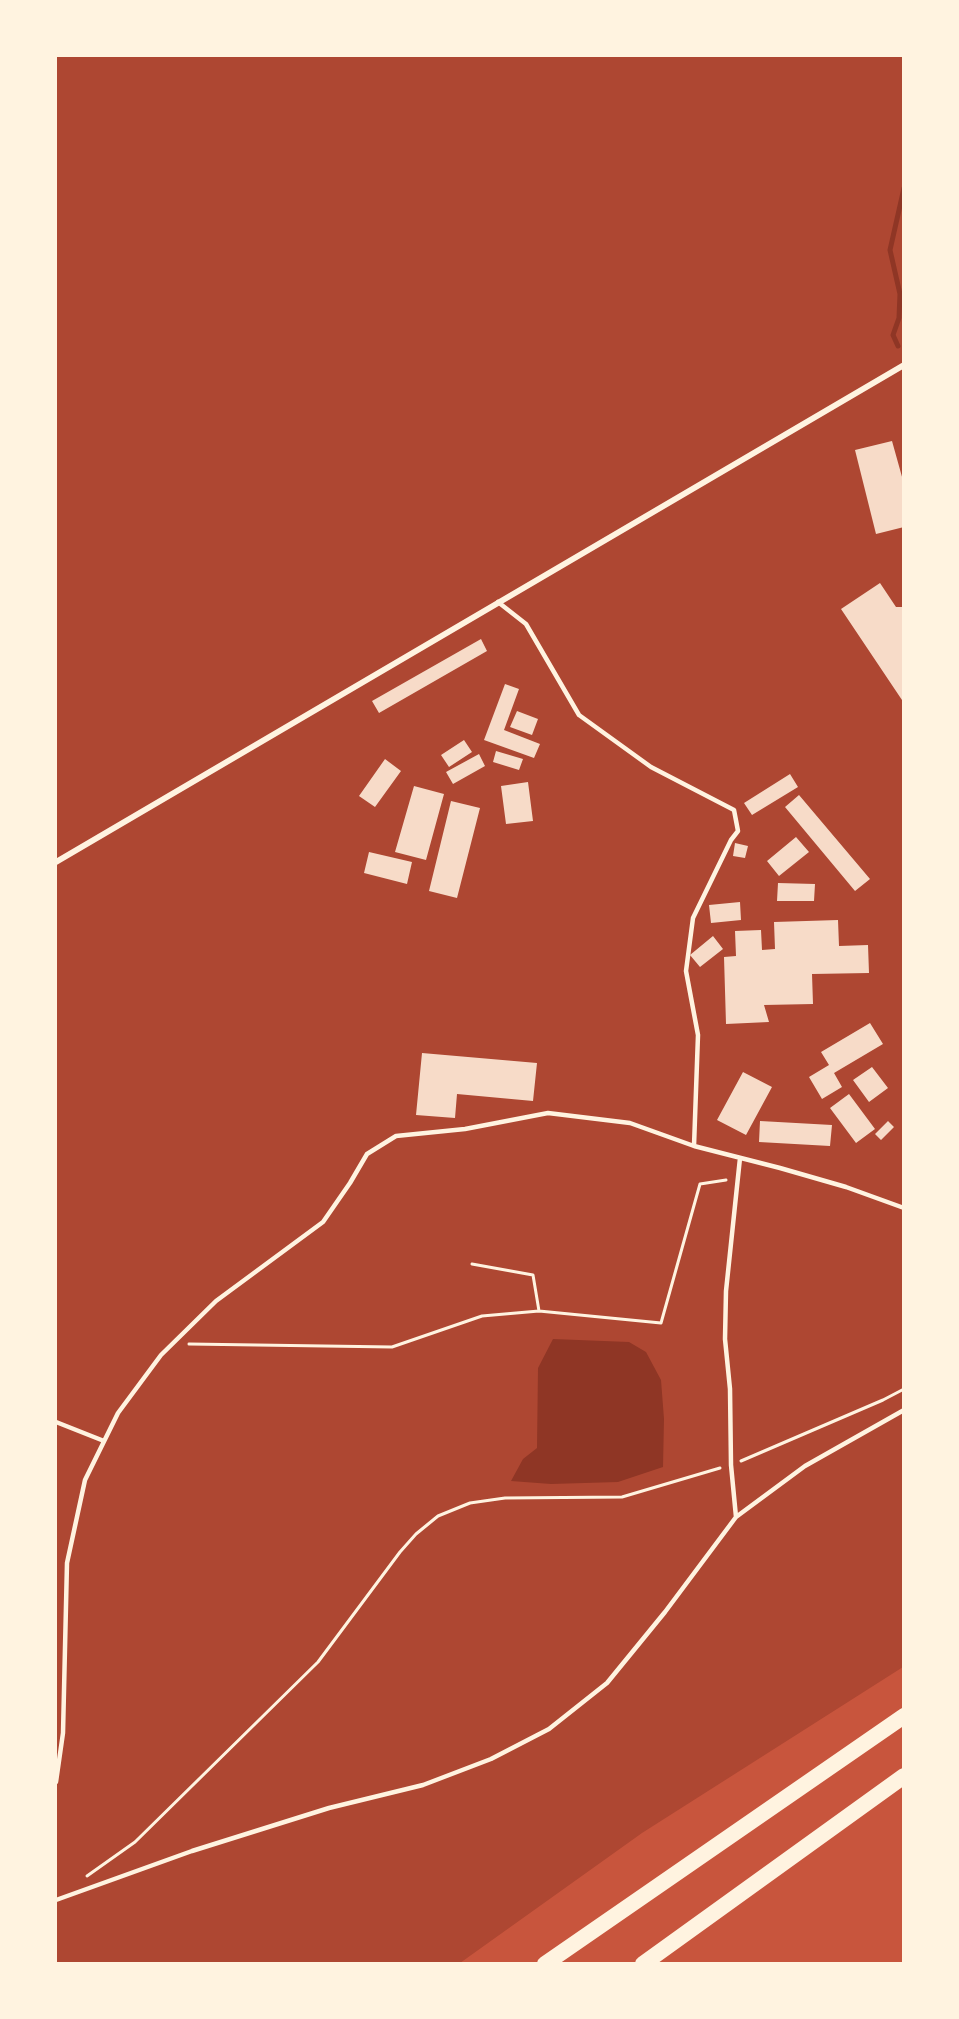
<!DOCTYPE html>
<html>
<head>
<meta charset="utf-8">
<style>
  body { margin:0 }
  #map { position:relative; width:959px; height:2019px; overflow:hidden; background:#c8553d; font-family:"Asap Condensed",sans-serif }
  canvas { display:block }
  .frame { position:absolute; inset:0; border:57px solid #fff3e0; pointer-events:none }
</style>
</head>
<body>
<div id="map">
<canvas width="959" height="2019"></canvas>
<div class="frame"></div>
</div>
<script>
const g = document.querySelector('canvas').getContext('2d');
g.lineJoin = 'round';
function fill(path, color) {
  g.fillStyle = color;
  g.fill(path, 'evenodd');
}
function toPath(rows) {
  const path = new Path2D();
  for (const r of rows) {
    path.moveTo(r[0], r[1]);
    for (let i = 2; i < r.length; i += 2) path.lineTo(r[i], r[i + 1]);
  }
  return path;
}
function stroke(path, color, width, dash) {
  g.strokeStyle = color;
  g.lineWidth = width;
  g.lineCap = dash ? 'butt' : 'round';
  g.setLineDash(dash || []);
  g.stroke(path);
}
fill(toPath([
  [56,56,903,56,903,1667,642,1833,460,1963,56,1963]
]), '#ae4732');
fill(toPath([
  [553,1339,629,1342,646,1352,661,1380,664,1419,663,1467,618,1482,551,1484,511,1481,523,1459,537,1448,538,1368]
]), '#8f3625');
stroke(toPath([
  [898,346,893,335,899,318,900,294,890,250,904,188]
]), '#8f3625', 5);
fill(toPath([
  [892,441,904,484,904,527,876,534,855,450],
  [880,583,896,607,904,607,904,703,841,609],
  [481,639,487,651,379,713,372,701],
  [505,684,519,689,504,730,540,744,534,758,484,740],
  [517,711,538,719,532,735,510,727],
  [464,740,472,752,449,767,441,755],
  [496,751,523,759,519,770,493,762],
  [479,754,485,766,453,784,446,772],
  [385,759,401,771,375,807,359,796],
  [790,774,798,787,752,815,744,803],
  [528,782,533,821,506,824,501,786],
  [414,786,444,794,426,860,395,852],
  [799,795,870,879,855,891,785,807],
  [451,801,480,808,457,898,429,891],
  [796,837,809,852,779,876,767,861],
  [735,843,748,846,745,858,733,856],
  [369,852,412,862,407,884,364,873],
  [778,883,815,884,814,901,777,901],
  [740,902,741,920,711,923,709,905],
  [838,920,839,946,868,945,869,973,812,974,813,1004,764,1005,769,1022,726,1024,724,957,736,956,735,931,761,930,762,950,775,949,774,922],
  [713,936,723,949,700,967,690,955],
  [870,1023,883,1044,834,1073,842,1087,822,1099,809,1077,829,1065,821,1052],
  [422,1053,537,1063,533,1101,457,1094,455,1118,416,1115],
  [872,1067,888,1088,869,1102,853,1080],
  [743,1072,772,1087,746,1135,717,1120],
  [849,1094,875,1129,856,1143,830,1108],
  [760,1121,832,1125,830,1146,759,1142],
  [888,1121,894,1127,881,1140,875,1134]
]), '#f7dbc8');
stroke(toPath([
  [472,1264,533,1275,539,1311,661,1323,700,1184,726,1180],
  [189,1344,392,1347,482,1316,539,1311],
  [741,1461,883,1400,904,1389],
  [87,1876,135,1842,318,1662,400,1552,416,1534,438,1516,470,1503,505,1498,622,1497,720,1468]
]), '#fff3e0', 3);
stroke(toPath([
  [498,602,526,624,579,715,651,767,734,810,738,831,731,840,693,918,686,971,698,1035,694,1146],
  [56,1422,104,1441],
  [736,1517,731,1465,730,1389,725,1339,726,1291,740,1158],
  [56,1782,63,1733,67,1563,85,1480,118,1413,161,1355,216,1301,323,1222,350,1183,367,1154,396,1136,465,1129,548,1113,630,1123,694,1146,780,1168,846,1187,904,1208],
  [56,1900,192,1851,329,1808,423,1785,491,1759,549,1729,607,1683,665,1612,736,1517,805,1466,904,1410]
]), '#fff3e0', 4.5);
stroke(toPath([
  [56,862,904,365]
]), '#fff3e0', 6);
stroke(toPath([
  [545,1964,904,1716],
  [643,1964,904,1776]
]), '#fff3e0', 16);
</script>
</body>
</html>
